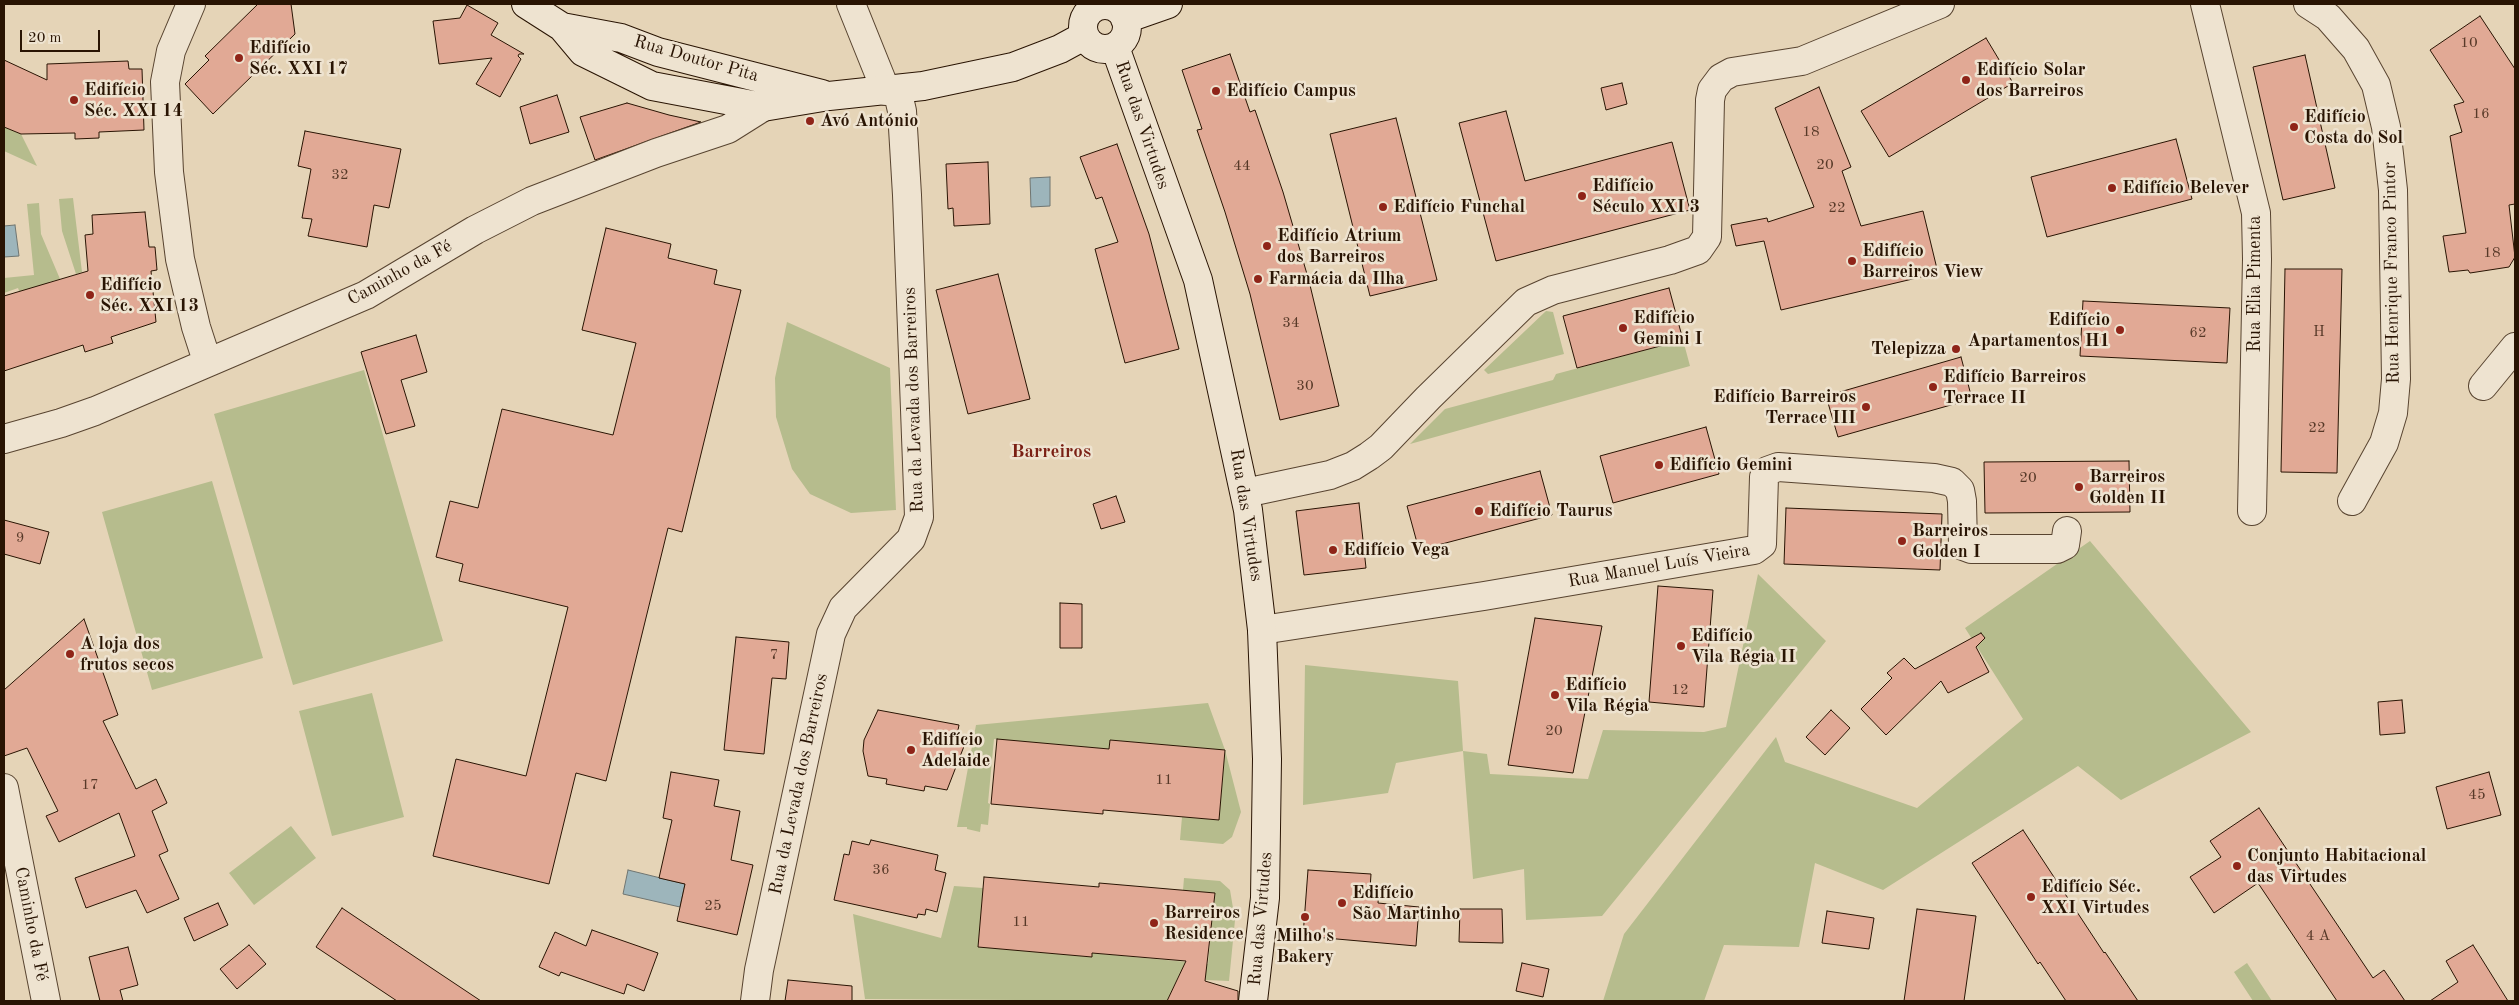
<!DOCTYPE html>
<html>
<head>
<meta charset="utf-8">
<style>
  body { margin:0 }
  #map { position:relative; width:2519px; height:1005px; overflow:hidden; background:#e5d4b7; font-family:"Old Standard TT",serif }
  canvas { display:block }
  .frame { position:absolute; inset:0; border:5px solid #291403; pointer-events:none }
  .scale { position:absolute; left:20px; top:30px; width:80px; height:22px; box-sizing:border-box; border:2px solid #291403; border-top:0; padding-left:6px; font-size:15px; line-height:18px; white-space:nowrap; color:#291403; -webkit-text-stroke:4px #eee3d0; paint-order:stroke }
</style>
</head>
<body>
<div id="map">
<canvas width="2519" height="1005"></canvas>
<div class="frame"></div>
<div class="scale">20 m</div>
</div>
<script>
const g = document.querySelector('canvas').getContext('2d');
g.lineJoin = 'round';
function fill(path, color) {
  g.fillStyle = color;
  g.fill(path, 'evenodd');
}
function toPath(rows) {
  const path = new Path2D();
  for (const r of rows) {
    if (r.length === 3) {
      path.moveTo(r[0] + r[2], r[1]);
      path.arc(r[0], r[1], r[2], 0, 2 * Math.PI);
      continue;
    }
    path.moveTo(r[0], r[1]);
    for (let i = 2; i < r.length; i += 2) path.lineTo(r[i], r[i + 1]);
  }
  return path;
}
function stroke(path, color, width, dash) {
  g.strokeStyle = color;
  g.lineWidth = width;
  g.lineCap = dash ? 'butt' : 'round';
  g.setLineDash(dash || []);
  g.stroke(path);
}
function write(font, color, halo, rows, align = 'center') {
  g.font = font + ' "Old Standard TT",serif';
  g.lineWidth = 5;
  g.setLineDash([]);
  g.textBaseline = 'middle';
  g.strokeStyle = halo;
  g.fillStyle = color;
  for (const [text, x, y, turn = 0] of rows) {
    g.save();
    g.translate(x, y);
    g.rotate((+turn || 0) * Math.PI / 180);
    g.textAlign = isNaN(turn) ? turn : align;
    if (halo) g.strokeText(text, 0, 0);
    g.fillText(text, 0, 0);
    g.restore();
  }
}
fill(toPath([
  [4,127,21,134,37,166,4,151],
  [73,198,82,272,76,274,62,231,59,199],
  [39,203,41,234,60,279,49,282,51,286,21,296,18,288,4,293,4,278,34,275,27,204],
  [1546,311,1553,312,1564,354,1488,374,1484,370],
  [787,322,890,368,896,510,851,513,810,494,792,469,776,417,775,378],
  [1683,340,1690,366,1410,444,1445,409,1553,380,1556,374],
  [364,370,443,641,293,685,214,414],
  [212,481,263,658,152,690,102,512],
  [2090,541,2251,732,2121,800,2078,766,1883,890,1815,863,1799,947,1724,945,1704,1001,1603,1001,1624,934,1776,737,1785,762,1917,808,2023,719,1965,628],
  [1758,574,1826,641,1602,916,1526,920,1524,869,1473,879,1463,751,1396,763,1388,793,1303,805,1305,665,1458,681,1463,751,1487,754,1490,774,1588,779,1603,730,1704,732,1726,727],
  [372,693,404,817,332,836,299,711],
  [1208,703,1225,750,1241,812,1232,837,1223,844,1180,840,1182,817,1219,820,1225,750,1110,740,1109,749,994,739,988,803,990,804,988,825,981,824,980,832,967,829,967,827,957,827,976,725],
  [291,826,316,858,254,905,229,873],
  [1184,878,1220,881,1230,890,1235,920,1229,981,1206,980,1180,973,1167,1001,865,999,853,914,941,938,954,886,983,888,978,947,1092,957,1092,953,1208,964,1215,893,1183,890],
  [2247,963,2272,1001,2253,1001,2234,972]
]), '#b6bc8d');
const water = toPath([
  [1050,177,1050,206,1031,207,1030,178,1050,177],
  [15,225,19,256,4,257,4,226,15,225],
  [628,870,685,884,680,907,623,894,628,870]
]);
fill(water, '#9db5bb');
stroke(water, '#6f7571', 1);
const building = toPath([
  [258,4,291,4,295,34,213,114,185,84,209,60,205,56,258,4],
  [467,5,498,23,491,35,524,54,519,54,518,56,521,59,500,97,476,84,492,58,439,64,433,21,460,18,467,5],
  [2480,16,2515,69,2515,204,2509,205,2515,257,2509,267,2470,273,2468,270,2449,272,2443,236,2466,233,2450,136,2462,132,2454,105,2464,102,2430,50,2480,16],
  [1986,38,2013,83,1889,157,1861,111,1986,38],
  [1230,54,1250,112,1255,110,1283,192,1309,281,1339,406,1280,420,1250,294,1225,212,1197,130,1202,129,1182,70,1230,54],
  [2305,55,2335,188,2283,200,2253,67,2305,55],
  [4,60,47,80,47,64,128,61,129,69,142,69,144,130,99,132,99,138,75,139,75,133,21,134,4,127,4,60],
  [1622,83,1627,104,1606,110,1601,88,1622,83],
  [1819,87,1851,167,1842,171,1861,226,1923,211,1938,273,1781,310,1764,241,1736,246,1731,225,1767,218,1768,222,1814,207,1775,108,1819,87],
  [557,95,569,132,530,144,520,107,557,95],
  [627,103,669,115,701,122,595,160,580,117,627,103],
  [1506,111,1525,181,1672,142,1690,210,1496,261,1459,123,1506,111],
  [1396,118,1437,280,1370,296,1330,134,1396,118],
  [305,131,401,149,389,208,374,205,367,247,308,236,312,219,302,218,311,169,298,166,305,131],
  [2176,139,2192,199,2047,237,2031,177,2176,139],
  [1117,144,1149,234,1179,349,1125,363,1095,249,1118,242,1102,197,1096,199,1080,157,1117,144],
  [988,162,990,224,954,226,953,208,948,209,946,164,988,162],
  [145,212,149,247,155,247,157,270,151,271,156,322,111,337,113,343,85,352,83,345,4,371,4,296,88,271,85,235,93,234,92,215,145,212],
  [606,228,671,244,668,258,717,270,714,284,741,290,682,532,668,528,606,781,576,773,549,884,433,856,456,759,526,776,568,607,459,581,463,564,436,557,450,501,478,508,502,409,613,435,636,343,582,330,606,228],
  [2285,269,2342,269,2337,473,2281,472,2285,269],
  [998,274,1030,399,968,414,936,290,998,274],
  [1669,288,1683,340,1577,368,1563,316,1669,288],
  [2083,301,2230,308,2227,363,2080,356,2083,301],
  [416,335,427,372,401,380,415,426,386,434,361,352,416,335],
  [1961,357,1972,399,1838,437,1826,396,1961,357],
  [1706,427,1719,474,1613,503,1600,456,1706,427],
  [2129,461,2130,512,1985,513,1984,462,2129,461],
  [1540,471,1552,515,1419,550,1407,506,1540,471],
  [1116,496,1125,522,1101,529,1093,504,1116,496],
  [1359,503,1366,568,1304,575,1296,511,1359,503],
  [1786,508,1942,514,1940,570,1784,564,1786,508],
  [4,520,49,532,40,564,4,554,4,520],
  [1658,586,1713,590,1704,707,1649,702,1658,586],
  [1060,603,1082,604,1082,648,1060,648,1060,603],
  [1535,618,1602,626,1573,773,1508,765,1535,618],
  [84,619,118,715,103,721,136,789,156,779,167,803,152,811,168,851,159,855,179,899,147,913,136,890,86,908,75,878,135,856,119,813,59,842,46,816,58,811,27,748,4,756,4,690,84,619],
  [1981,633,1985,638,1976,647,1989,672,1948,693,1941,681,1886,735,1861,709,1892,678,1887,673,1904,658,1915,669,1981,633],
  [736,637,789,642,786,679,772,678,764,754,724,750,736,637],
  [2402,700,2405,733,2380,735,2378,702,2402,700],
  [878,710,959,725,957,735,968,736,947,790,925,786,924,791,886,784,887,779,868,776,863,751,864,740,878,710],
  [1831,710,1850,728,1825,755,1806,737,1831,710],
  [997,739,1109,749,1110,740,1225,750,1219,820,1103,810,1103,814,991,804,997,739],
  [671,772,719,780,714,806,740,811,731,860,753,865,737,935,677,921,685,884,659,878,672,820,663,818,671,772],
  [2489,772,2501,815,2447,829,2436,787,2489,772],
  [2259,808,2373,978,2384,970,2405,1001,2337,1001,2258,883,2214,913,2190,877,2221,857,2210,841,2259,808],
  [2023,830,2104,953,2105,952,2138,1001,2066,1001,2040,962,2038,964,1972,863,2023,830],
  [871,840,938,855,935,870,946,873,937,912,926,909,925,915,918,914,917,918,834,900,844,854,849,855,852,841,869,845,871,840],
  [1308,870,1371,874,1370,889,1379,890,1378,903,1419,907,1416,946,1303,936,1308,870],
  [984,877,1099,887,1099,883,1215,893,1205,981,1238,991,1238,1001,1167,1001,1186,961,1092,953,1092,957,978,947,984,877],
  [218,903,228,925,194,941,184,918,218,903],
  [342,908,430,967,481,1001,397,1001,316,947,342,908],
  [1460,909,1502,909,1503,943,1459,942,1460,909],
  [1917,909,1976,916,1964,1001,1904,1001,1917,909],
  [1827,911,1874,918,1869,949,1822,943,1827,911],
  [592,930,658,953,644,991,627,984,624,994,561,972,559,976,539,967,555,932,586,946,592,930],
  [249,945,266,964,237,989,220,969,249,945],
  [2473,945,2508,1001,2430,1001,2458,982,2446,961,2473,945],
  [128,947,138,985,120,990,123,1001,100,1001,89,957,128,947],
  [1522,963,1549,969,1543,997,1516,991,1522,963],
  [788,980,852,986,852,1001,785,1001,788,980]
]);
fill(building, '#e1a995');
stroke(building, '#291403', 1);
const street = toPath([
  [191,4,171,51,165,82,169,172,180,259,196,327,207,361],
  [851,4,886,91],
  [2205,4,2256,213,2257,259,2252,511],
  [2308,4,2328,17,2356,49,2376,85,2386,127,2393,190,2396,379,2393,413,2384,443,2352,501],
  [2483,386,2515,347],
  [4,439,61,423,95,411,366,295,475,230,532,201,656,153,728,129,763,107],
  [1245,493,1330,475,1353,466,1369,456,1381,447,1428,398,1526,302,1553,290,1670,260,1698,250,1707,237,1710,100,1712,90,1721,78,1732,72,1802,61,1940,4],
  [1262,630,1484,596,1754,550,1762,544,1764,477,1767,471,1778,467,1934,478,1952,482,1960,490,1962,501,1963,546,1971,549,2057,549,2065,545,2067,531],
  [4,788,46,1001],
  [755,1001,759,970,831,634,843,608,911,539,919,517,907,195,902,111,897,89]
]);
const secondary = toPath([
  [526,4,562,27,583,52,652,86,763,107,829,96,923,86,1013,67,1060,49,1084,36],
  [1105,27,22],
  [1125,19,1168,4],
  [562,27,621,38,658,52,822,94],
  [1115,47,1198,280,1248,510,1262,630,1267,759,1265,898,1253,1001]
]);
stroke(street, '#584430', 30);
stroke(secondary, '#291403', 30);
stroke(street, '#eee3d0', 28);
stroke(secondary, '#eee3d0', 28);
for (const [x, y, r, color] of [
  [239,58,5,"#8f2418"],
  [1966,80,5,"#8f2418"],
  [1216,91,5,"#8f2418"],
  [74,100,5,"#8f2418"],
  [810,121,5,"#8f2418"],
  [2294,127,5,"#8f2418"],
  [2112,188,5,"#8f2418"],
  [1582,196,5,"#8f2418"],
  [1383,207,5,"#8f2418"],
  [1267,246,5,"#8f2418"],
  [1852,261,5,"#8f2418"],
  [1258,279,5,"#8f2418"],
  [90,295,5,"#8f2418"],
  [1623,328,5,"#8f2418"],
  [2120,330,5,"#8f2418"],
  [1956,349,5,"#8f2418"],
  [1933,387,5,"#8f2418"],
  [1866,407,5,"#8f2418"],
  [1659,465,5,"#8f2418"],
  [2079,487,5,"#8f2418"],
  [1479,511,5,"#8f2418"],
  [1902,541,5,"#8f2418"],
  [1333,550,5,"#8f2418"],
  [1681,646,5,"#8f2418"],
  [70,654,5,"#8f2418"],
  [1555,695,5,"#8f2418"],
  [911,750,5,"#8f2418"],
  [2237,866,5,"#8f2418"],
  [2031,897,5,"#8f2418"],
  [1342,903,5,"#8f2418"],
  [1305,917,5,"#8f2418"],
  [1154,923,5,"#8f2418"]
]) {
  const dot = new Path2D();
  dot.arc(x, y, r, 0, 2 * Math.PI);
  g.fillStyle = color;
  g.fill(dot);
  stroke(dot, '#eee3d0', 2);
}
write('15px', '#573928', null, [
  ["10",2469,43],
  ["16",2481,114],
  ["18",1811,132],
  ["20",1825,165],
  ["44",1242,166],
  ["32",340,175],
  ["22",1837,208],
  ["18",2492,253],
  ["34",1291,323],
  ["H",2319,332],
  ["62",2198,333],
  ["30",1305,386],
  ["22",2317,428],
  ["20",2028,478],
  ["9",20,538],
  ["7",774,655],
  ["12",1680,690],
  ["20",1554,731],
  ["11",1164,780],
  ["17",90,785],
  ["45",2477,795],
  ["36",881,870],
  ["25",713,906],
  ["11",1021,922],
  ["4 A",2318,936]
]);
write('bold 18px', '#291403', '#eee3d0', [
  ["Edifício",249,48],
  ["Séc. XXI 17",249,69],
  ["Edifício Solar",1976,70],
  ["dos Barreiros",1976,91],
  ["Edifício",84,90],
  ["Séc. XXI 14",84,111],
  ["Edifício Campus",1226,91],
  ["Edifício",2304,117],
  ["Costa do Sol",2304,138],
  ["Avó António",820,121],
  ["Edifício",1592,186],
  ["Século XXI 3",1592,207],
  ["Edifício Belever",2122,188],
  ["Edifício Funchal",1393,207],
  ["Edifício Atrium",1277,236],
  ["dos Barreiros",1277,257],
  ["Edifício",1862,251],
  ["Barreiros View",1862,272],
  ["Farmácia da Ilha",1268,279],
  ["Edifício",100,285],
  ["Séc. XXI 13",100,306],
  ["Edifício",1633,318],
  ["Gemini I",1633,339],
  ["Edifício",2110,320,"right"],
  ["Apartamentos H1",2110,341,"right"],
  ["Telepizza",1946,349,"right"],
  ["Edifício Barreiros",1943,377],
  ["Terrace II",1943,398],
  ["Edifício Barreiros",1856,397,"right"],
  ["Terrace III",1856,418,"right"],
  ["Edifício Gemini",1669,465],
  ["Barreiros",2089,477],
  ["Golden II",2089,498],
  ["Edifício Taurus",1489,511],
  ["Barreiros",1912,531],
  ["Golden I",1912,552],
  ["Edifício Vega",1343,550],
  ["Edifício",1691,636],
  ["Vila Régia II",1691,657],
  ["A loja dos",80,644],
  ["frutos secos",80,665],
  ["Edifício",1565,685],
  ["Vila Régia",1565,706],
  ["Edifício",921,740],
  ["Adelaide",921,761],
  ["Conjunto Habitacional",2247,856],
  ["das Virtudes",2247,877],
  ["Edifício Séc.",2041,887],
  ["XXI Virtudes",2041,908],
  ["Edifício",1352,893],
  ["São Martinho",1352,914],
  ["Barreiros",1164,913],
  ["Residence",1164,934],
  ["Milho's",1305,936,"center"],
  ["Bakery",1305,957,"center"]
], 'left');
write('18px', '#291403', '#eee3d0', [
  ["Rua Doutor Pita",696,59,16],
  ["Rua das Virtudes",1142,125,71],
  ["Caminho da Fé",400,273,-29],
  ["Rua Henrique Franco Pintor",2392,273,-91],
  ["Rua Elia Pimenta",2255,284,-90],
  ["Rua da Levada dos Barreiros",914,400,-92],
  ["Rua das Virtudes",1246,515,81],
  ["Rua Manuel Luís Vieira",1659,566,-10],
  ["Rua da Levada dos Barreiros",799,784,-78],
  ["Rua das Virtudes",1261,919,-85],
  ["Caminho da Fé",31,924,79]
]);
write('bold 19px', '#7a1f14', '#eee3d0', [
  ["Barreiros",1051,452]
]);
</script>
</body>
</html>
